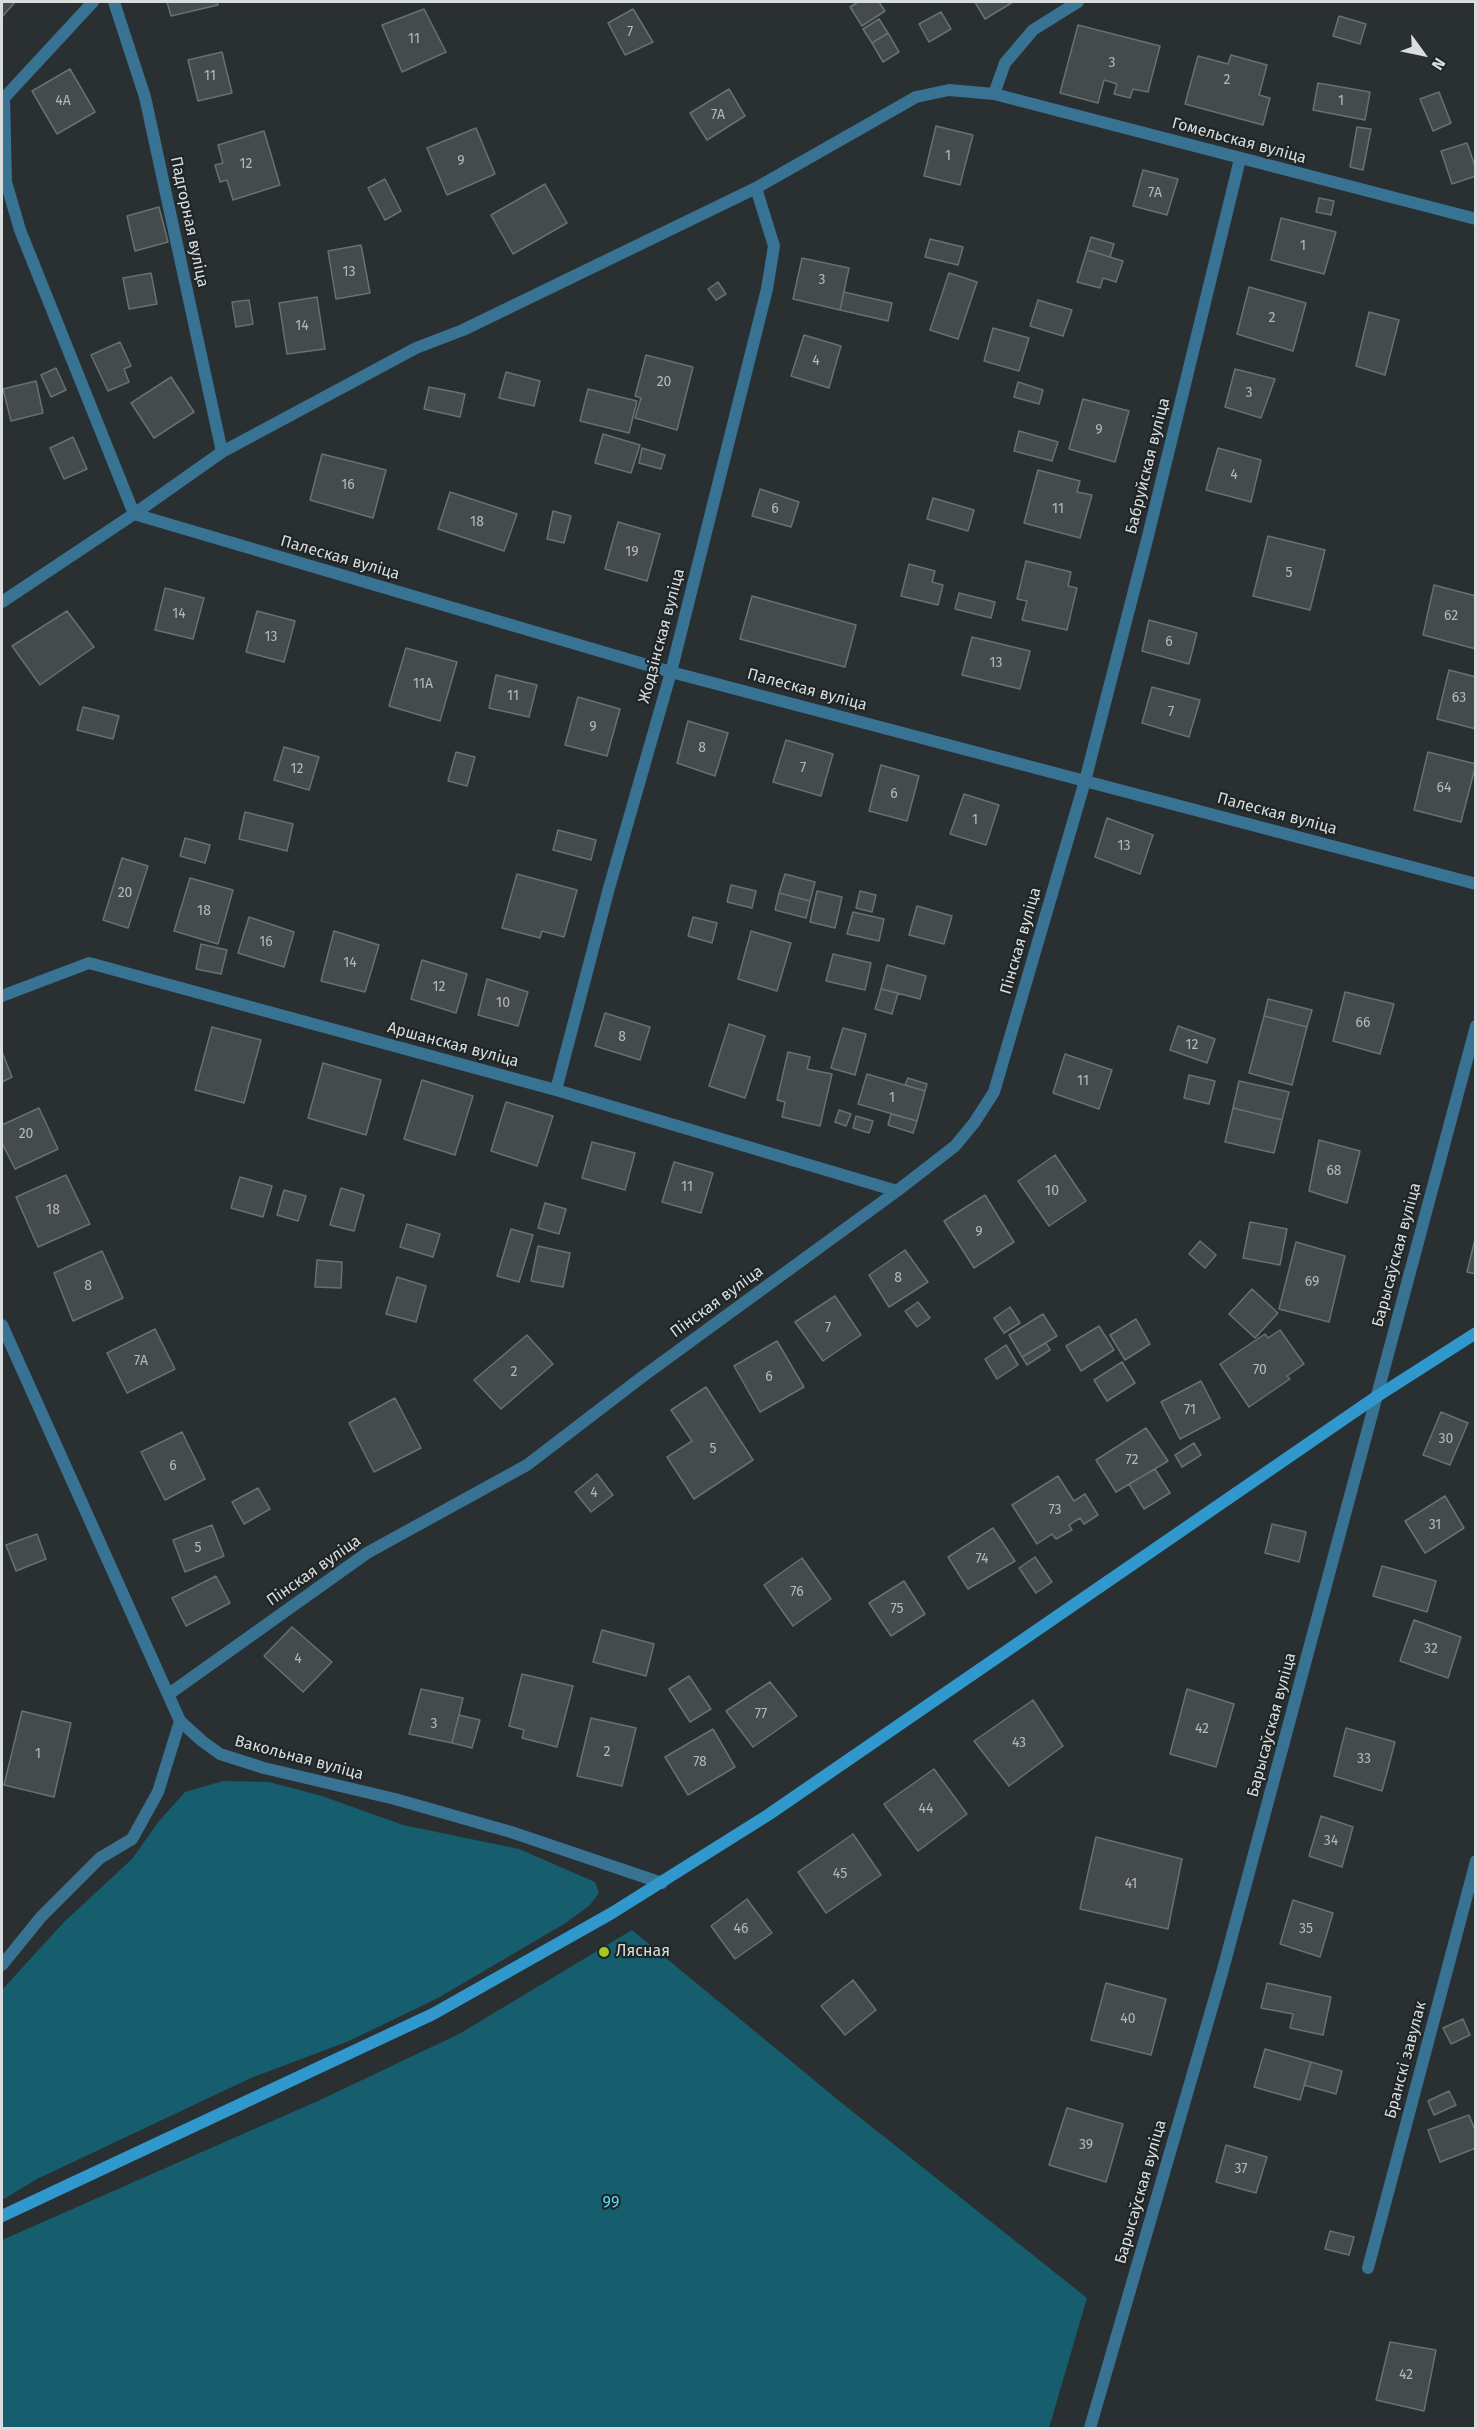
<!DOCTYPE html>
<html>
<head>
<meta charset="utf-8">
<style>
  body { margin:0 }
  #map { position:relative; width:1477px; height:2430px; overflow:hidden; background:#2a3031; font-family:"Fira Sans",sans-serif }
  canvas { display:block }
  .frame { position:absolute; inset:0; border:3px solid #daddde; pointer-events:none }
  .north { position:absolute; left:1393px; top:24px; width:60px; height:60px; -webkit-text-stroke:4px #202627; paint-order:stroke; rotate:123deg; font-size:16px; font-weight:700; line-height:24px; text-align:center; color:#daddde }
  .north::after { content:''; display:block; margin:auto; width:21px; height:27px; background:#daddde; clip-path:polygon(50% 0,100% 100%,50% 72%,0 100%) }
</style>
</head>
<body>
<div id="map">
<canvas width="1477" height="2430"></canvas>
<div class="frame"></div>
<div class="north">N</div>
</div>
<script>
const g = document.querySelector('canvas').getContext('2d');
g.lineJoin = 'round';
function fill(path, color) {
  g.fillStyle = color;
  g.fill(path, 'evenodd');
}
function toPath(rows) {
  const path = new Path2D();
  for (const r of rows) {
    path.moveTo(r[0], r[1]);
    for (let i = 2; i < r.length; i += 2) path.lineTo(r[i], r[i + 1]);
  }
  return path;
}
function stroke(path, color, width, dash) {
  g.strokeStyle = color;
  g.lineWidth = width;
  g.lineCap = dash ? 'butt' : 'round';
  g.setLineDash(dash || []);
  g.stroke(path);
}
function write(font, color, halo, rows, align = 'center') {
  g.font = font + ' "Fira Sans",sans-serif';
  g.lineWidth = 4.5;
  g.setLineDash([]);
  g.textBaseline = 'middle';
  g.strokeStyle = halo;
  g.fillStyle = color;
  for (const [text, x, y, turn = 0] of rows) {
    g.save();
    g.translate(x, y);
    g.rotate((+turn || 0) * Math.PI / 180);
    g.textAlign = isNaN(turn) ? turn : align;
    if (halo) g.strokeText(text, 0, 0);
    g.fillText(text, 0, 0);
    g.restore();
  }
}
fill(toPath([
  [223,1781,269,1782,322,1796,403,1825,519,1849,595,1882,599,1893,589,1906,564,1924,438,1998,349,2041,251,2078,37,2179,2,2200,2,1990,64,1922,132,1859,159,1821,185,1792],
  [632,1930,843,2104,1087,2298,1049,2428,2,2428,2,2240,320,2100,459,2034]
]), '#165d6d');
const building = toPath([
  [2,2,15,2,2,17,2,2],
  [167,2,217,2,218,5,171,16,167,2],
  [858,2,879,2,885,11,862,26,850,7,858,2],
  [975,2,1013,2,985,19,975,2],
  [424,9,446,52,402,72,382,25,424,9],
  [633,9,653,42,625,55,608,23,633,9],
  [941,12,951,29,929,42,919,24,941,12],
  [1339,16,1366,24,1360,44,1333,36,1339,16],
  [879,19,888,33,872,43,863,29,879,19],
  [1078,25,1160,46,1148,92,1133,89,1130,98,1114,94,1117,84,1104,80,1098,103,1060,93,1078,25],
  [888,33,899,52,883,62,872,43,888,33],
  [222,52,232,93,198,101,188,60,222,52],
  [1231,55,1267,65,1259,95,1270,98,1263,125,1185,104,1198,56,1228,64,1231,55],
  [70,69,95,112,57,134,32,91,70,69],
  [1318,83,1370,92,1365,120,1313,110,1318,83],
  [729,89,745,116,707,140,690,113,729,89],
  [1439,92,1451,123,1433,131,1420,99,1439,92],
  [936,126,973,135,960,185,924,176,936,126],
  [1357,127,1371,129,1363,170,1350,167,1357,127],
  [476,128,495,174,447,195,427,148,476,128],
  [264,131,280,185,233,200,227,180,220,182,215,165,223,163,218,145,264,131],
  [1467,143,1476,169,1476,176,1452,184,1441,151,1467,143],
  [1143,170,1178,179,1167,215,1133,206,1143,170],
  [385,179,401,211,385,220,368,188,385,179],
  [545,184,567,223,513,254,491,215,545,184],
  [1319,198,1334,201,1331,215,1316,212,1319,198],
  [159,207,168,242,135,251,127,216,159,207],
  [1281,218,1336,232,1324,274,1271,260,1281,218],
  [1091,237,1114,244,1110,257,1087,250,1091,237],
  [930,239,963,247,958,265,925,257,930,239],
  [361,245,370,293,336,299,328,251,361,245],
  [1087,250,1123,261,1116,282,1103,278,1100,288,1077,282,1087,250],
  [802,258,849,268,840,310,793,299,802,258],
  [151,273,157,304,129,309,123,278,151,273],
  [949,273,977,282,958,339,930,330,949,273],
  [718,282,726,294,716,300,708,289,718,282],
  [1249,287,1306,303,1293,351,1237,334,1249,287],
  [844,292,892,303,888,321,840,310,844,292],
  [317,297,325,349,287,354,279,303,317,297],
  [249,300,253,324,236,327,232,302,249,300],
  [1038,300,1072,310,1063,336,1030,326,1038,300],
  [1369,312,1399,320,1385,375,1356,366,1369,312],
  [993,328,1029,338,1019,371,984,361,993,328],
  [804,335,841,346,829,388,791,376,804,335],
  [120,342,131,366,124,369,129,382,108,391,91,355,120,342],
  [646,355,693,367,677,430,635,418,641,398,635,396,646,355],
  [56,368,66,390,51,397,41,375,56,368],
  [1235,369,1275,379,1261,418,1225,407,1235,369],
  [506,372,540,381,534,406,499,398,506,372],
  [171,377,194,412,154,438,131,403,171,377],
  [36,381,43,413,11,421,3,389,36,381],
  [1018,382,1043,390,1039,404,1014,397,1018,382],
  [429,387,465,394,460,417,424,409,429,387],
  [588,389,637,401,629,433,580,421,588,389],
  [1083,399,1129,411,1115,462,1069,449,1083,399],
  [1019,431,1058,442,1052,461,1014,451,1019,431],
  [603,434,640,445,631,473,595,463,603,434],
  [73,437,87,469,64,479,50,448,73,437],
  [642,448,665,455,661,469,639,463,642,448],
  [1218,448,1261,460,1251,502,1206,490,1218,448],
  [322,454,386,470,373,518,310,500,322,454],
  [1038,470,1080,481,1077,492,1092,495,1080,538,1024,523,1038,470],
  [760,489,799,502,791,527,752,516,760,489],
  [450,492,517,514,504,551,438,529,450,492],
  [933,498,974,510,968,531,927,519,933,498],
  [553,511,571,516,564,543,547,539,553,511],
  [618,522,660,534,647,581,605,569,618,522],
  [1268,536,1325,550,1310,610,1253,596,1268,536],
  [1026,561,1071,572,1068,586,1077,588,1067,630,1022,620,1027,601,1017,599,1026,561],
  [909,564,935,571,932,582,943,585,938,605,901,596,909,564],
  [1434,585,1476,596,1476,649,1423,635,1434,585],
  [165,588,204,598,193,639,155,630,165,588],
  [959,593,995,602,991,618,955,609,959,593],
  [752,596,856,625,845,667,740,639,752,596],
  [67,611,94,647,40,685,12,646,67,611],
  [257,611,295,621,284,662,246,652,257,611],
  [1149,620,1197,633,1189,664,1142,651,1149,620],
  [972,637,1030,651,1020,689,962,675,972,637],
  [406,648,457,662,440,721,389,706,406,648],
  [1449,670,1476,677,1476,729,1437,719,1449,670],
  [496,675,537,685,529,717,489,708,496,675],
  [1152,687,1200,700,1189,737,1142,723,1152,687],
  [578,697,620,709,607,756,565,745,578,697],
  [83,707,119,716,113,739,77,730,83,707],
  [688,721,728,733,715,776,677,763,688,721],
  [786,740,833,754,821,796,773,782,786,740],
  [284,747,319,757,309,790,274,780,284,747],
  [456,752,475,757,467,786,448,781,456,752],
  [1428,752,1476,764,1461,822,1414,810,1428,752],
  [881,765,919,776,907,821,869,811,881,765],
  [964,794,999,805,986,845,950,834,964,794],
  [245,812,293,824,287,851,239,839,245,812],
  [1107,818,1153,835,1140,874,1095,857,1107,818],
  [558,830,596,840,591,860,553,850,558,830],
  [185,838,210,845,205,863,180,856,185,838],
  [122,858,148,866,128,928,103,920,122,858],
  [517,874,577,890,564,937,542,931,540,938,502,928,517,874],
  [785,874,815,882,810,901,779,893,785,874],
  [190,878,233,890,218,944,174,931,190,878],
  [731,885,756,891,752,908,727,902,731,885],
  [817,891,842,897,835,928,810,922,817,891],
  [860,891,876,895,872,912,856,908,860,891],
  [779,893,810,901,806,918,775,910,779,893],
  [917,906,952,916,944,944,909,935,917,906],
  [853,912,884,919,879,941,847,934,853,912],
  [249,917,294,932,284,967,238,953,249,917],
  [693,917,717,923,712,943,688,936,693,917],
  [334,931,379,945,365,992,321,981,334,931],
  [751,931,791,943,777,991,738,979,751,931],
  [201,944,227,950,221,974,196,969,201,944],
  [833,954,871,963,865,990,826,981,833,954],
  [422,960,467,974,456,1013,411,999,422,960],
  [887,965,926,976,920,999,881,989,887,965],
  [487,979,528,992,518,1026,478,1015,487,979],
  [881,989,898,993,892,1014,875,1009,881,989],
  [1345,992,1394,1004,1380,1054,1333,1041,1345,992],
  [1268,999,1312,1010,1307,1027,1264,1016,1268,999],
  [605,1013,650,1027,640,1060,595,1046,605,1013],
  [1264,1016,1307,1027,1292,1085,1249,1073,1264,1016],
  [729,1024,765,1036,745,1098,709,1086,729,1024],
  [1178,1026,1215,1039,1207,1063,1170,1050,1178,1026],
  [212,1027,261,1040,244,1103,195,1090,212,1027],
  [843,1028,866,1034,855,1075,831,1068,843,1028],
  [2,1052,12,1077,2,1082,2,1052],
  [788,1052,810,1057,807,1069,832,1074,820,1126,782,1117,785,1102,777,1100,788,1052],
  [1065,1054,1112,1070,1099,1109,1053,1093,1065,1054],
  [323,1063,381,1080,366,1135,308,1118,323,1063],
  [867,1074,925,1091,917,1121,858,1104,867,1074],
  [1189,1075,1215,1081,1209,1104,1184,1098,1189,1075],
  [908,1078,927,1084,925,1091,905,1085,908,1078],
  [422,1080,473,1096,455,1155,404,1139,422,1080],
  [1239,1081,1289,1092,1282,1120,1233,1108,1239,1081],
  [506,1102,553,1116,537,1166,491,1151,506,1102],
  [39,1108,58,1149,15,1169,2,1143,2,1125,39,1108],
  [1233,1108,1282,1120,1274,1153,1225,1142,1233,1108],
  [839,1110,851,1114,846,1126,835,1122,839,1110],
  [891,1114,917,1121,913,1133,888,1125,891,1114],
  [856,1116,873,1121,869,1133,853,1128,856,1116],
  [1319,1140,1360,1151,1347,1203,1309,1191,1319,1140],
  [592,1142,635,1153,625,1190,582,1178,592,1142],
  [1055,1155,1086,1201,1049,1226,1018,1181,1055,1155],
  [674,1162,713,1173,701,1213,662,1202,674,1162],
  [66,1175,90,1224,38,1247,16,1197,66,1175],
  [240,1177,272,1186,263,1217,231,1208,240,1177],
  [341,1188,364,1195,354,1231,330,1225,341,1188],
  [284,1190,306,1196,298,1221,277,1215,284,1190],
  [985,1195,1014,1242,974,1268,944,1221,985,1195],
  [545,1203,566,1209,559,1234,538,1228,545,1203],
  [1250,1222,1287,1229,1280,1265,1243,1258,1250,1222],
  [407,1224,440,1234,433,1257,400,1247,407,1224],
  [511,1229,533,1235,519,1282,497,1276,511,1229],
  [1476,1235,1476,1274,1467,1272,1476,1235],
  [1200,1241,1216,1255,1205,1268,1189,1254,1200,1241],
  [1296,1242,1345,1256,1329,1322,1279,1309,1296,1242],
  [538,1246,570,1253,563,1287,531,1281,538,1246],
  [905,1250,928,1282,889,1307,869,1275,905,1250],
  [102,1251,123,1298,73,1321,54,1273,102,1251],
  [317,1260,342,1262,341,1288,315,1287,317,1260],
  [397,1277,426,1286,416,1322,386,1314,397,1277],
  [1252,1289,1278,1313,1255,1338,1229,1314,1252,1289],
  [835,1296,861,1335,823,1361,795,1322,835,1296],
  [918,1302,930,1318,917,1327,905,1311,918,1302],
  [1010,1307,1020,1323,1004,1333,994,1318,1010,1307],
  [1043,1314,1057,1336,1022,1357,1009,1335,1043,1314],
  [1136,1319,1150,1344,1125,1360,1110,1335,1136,1319],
  [1099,1326,1114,1350,1081,1371,1066,1346,1099,1326],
  [155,1329,175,1369,127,1393,107,1353,155,1329],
  [1280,1330,1304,1364,1287,1376,1290,1379,1249,1407,1220,1364,1265,1334,1268,1338,1280,1330],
  [527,1335,553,1364,501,1409,474,1380,527,1335],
  [777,1341,804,1387,760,1412,734,1366,777,1341],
  [1046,1343,1050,1350,1027,1365,1022,1357,1046,1343],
  [1006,1345,1018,1365,997,1379,985,1359,1006,1345],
  [1122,1362,1135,1383,1107,1401,1094,1380,1122,1362],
  [1201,1381,1220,1418,1180,1439,1161,1402,1201,1381],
  [706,1387,753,1460,694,1499,667,1457,692,1441,671,1410,706,1387],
  [395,1398,421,1448,374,1472,349,1423,395,1398],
  [1441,1412,1468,1423,1450,1465,1423,1455,1441,1412],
  [1146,1428,1168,1461,1116,1492,1096,1460,1146,1428],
  [182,1432,205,1479,165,1500,141,1452,182,1432],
  [1194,1443,1201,1455,1182,1467,1175,1455,1194,1443],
  [1155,1469,1170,1493,1144,1509,1129,1484,1155,1469],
  [597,1474,613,1495,591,1512,575,1492,597,1474],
  [1058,1476,1074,1501,1085,1494,1098,1515,1084,1524,1080,1518,1069,1525,1072,1530,1056,1539,1052,1534,1037,1544,1012,1505,1058,1476],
  [258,1488,270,1509,244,1524,232,1502,258,1488],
  [1445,1496,1464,1528,1425,1553,1405,1521,1445,1496],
  [1272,1524,1306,1532,1299,1562,1265,1553,1272,1524],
  [212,1525,224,1556,185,1572,173,1540,212,1525],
  [993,1528,1015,1561,968,1589,948,1557,993,1528],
  [37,1534,46,1559,16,1571,6,1545,37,1534],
  [1035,1557,1052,1582,1036,1593,1019,1568,1035,1557],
  [802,1558,831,1599,793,1626,764,1585,802,1558],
  [1382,1566,1436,1581,1427,1612,1373,1596,1382,1566],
  [216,1576,230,1603,186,1626,172,1598,216,1576],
  [904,1581,925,1614,891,1636,869,1603,904,1581],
  [1414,1620,1461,1637,1448,1678,1400,1661,1414,1620],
  [292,1627,332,1662,303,1692,264,1656,292,1627],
  [602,1630,654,1644,646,1676,593,1662,602,1630],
  [522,1674,573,1686,557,1747,522,1738,524,1730,509,1726,522,1674],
  [689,1676,711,1709,690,1722,669,1689,689,1676],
  [770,1682,797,1716,753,1747,726,1711,770,1682],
  [421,1689,463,1698,452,1743,409,1734,421,1689],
  [1187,1689,1234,1704,1216,1767,1170,1754,1187,1689],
  [1033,1700,1063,1746,1009,1786,974,1741,1033,1700],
  [22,1711,71,1723,54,1797,4,1785,22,1711],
  [459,1715,480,1720,472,1748,452,1743,459,1715],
  [591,1718,636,1728,622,1786,577,1776,591,1718],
  [1346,1728,1395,1742,1382,1791,1334,1776,1346,1728],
  [713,1729,735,1767,688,1795,665,1757,713,1729],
  [934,1769,967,1814,918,1851,884,1804,934,1769],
  [1321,1816,1353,1827,1342,1867,1309,1856,1321,1816],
  [853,1834,881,1875,826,1913,798,1872,853,1834],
  [1096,1837,1182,1859,1168,1929,1080,1909,1096,1837],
  [747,1899,772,1933,735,1959,711,1926,747,1899],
  [1293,1900,1333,1913,1320,1957,1280,1944,1293,1900],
  [853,1980,876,2010,845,2035,821,2006,853,1980],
  [1106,1983,1166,1999,1151,2055,1091,2040,1106,1983],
  [1267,1983,1331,1997,1323,2035,1290,2028,1293,2014,1261,2008,1267,1983],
  [1463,2019,1470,2035,1451,2044,1443,2028,1463,2019],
  [1265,2049,1311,2062,1300,2100,1254,2087,1265,2049],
  [1311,2062,1342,2071,1336,2094,1304,2085,1311,2062],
  [1449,2091,1456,2105,1434,2115,1428,2101,1449,2091],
  [1067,2108,1123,2124,1106,2182,1049,2165,1067,2108],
  [1469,2115,1476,2133,1476,2148,1440,2162,1428,2130,1469,2115],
  [1226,2145,1267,2157,1256,2193,1216,2182,1226,2145],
  [1330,2231,1354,2237,1349,2255,1325,2249,1330,2231],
  [1390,2342,1436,2350,1424,2411,1376,2400,1390,2342]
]);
fill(building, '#454b4b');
stroke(building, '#697070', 1.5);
stroke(toPath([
  [93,2,4,98,6,182,20,230,134,514,671,672,1476,884],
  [114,2,145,97,222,452],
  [994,94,1005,63,1033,30,1078,2],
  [2,602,134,514,222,452,416,348,463,330,756,188,916,97,949,90,994,94,1476,219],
  [2,996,89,963,556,1090,897,1191],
  [556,1090,609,888,671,672,767,289,774,246,756,188],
  [2,1325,180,1721,202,1741,220,1754,264,1768,395,1799,511,1832,662,1883],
  [169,1694,367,1553,527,1465,642,1377,897,1191,955,1146,974,1123,994,1092,1085,781,1148,536,1240,159],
  [2,1965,41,1917,100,1858,132,1839,158,1792,180,1721],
  [1368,2268,1476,1861],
  [1090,2428,1222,1973,1476,1026]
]), '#387394', 12);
stroke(toPath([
  [2,2216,433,2014,612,1913,768,1815,1376,1397,1476,1333]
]), '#3198cd', 12);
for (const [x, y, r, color] of [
  [604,1952,6,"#a6c820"]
]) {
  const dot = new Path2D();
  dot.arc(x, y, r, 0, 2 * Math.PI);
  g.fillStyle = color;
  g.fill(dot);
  stroke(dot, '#202627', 2);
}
write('14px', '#b5b8b9', null, [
  ["7",630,32],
  ["11",414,39],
  ["3",1112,63],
  ["11",210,76],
  ["2",1227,80],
  ["4А",63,101],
  ["1",1341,101],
  ["7А",718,115],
  ["1",948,156],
  ["9",461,161],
  ["12",246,164],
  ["7А",1155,193],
  ["1",1303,246],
  ["13",349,272],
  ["3",822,280],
  ["2",1272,318],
  ["14",302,326],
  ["4",816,361],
  ["20",664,382],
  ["3",1249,393],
  ["9",1099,430],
  ["4",1234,475],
  ["16",348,485],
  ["6",775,509],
  ["11",1058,509],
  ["18",477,522],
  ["19",632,552],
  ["5",1289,573],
  ["14",179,614],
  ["62",1451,616],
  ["13",271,637],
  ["6",1169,642],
  ["13",996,663],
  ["11А",423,684],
  ["11",513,696],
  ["63",1459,698],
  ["7",1171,712],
  ["9",593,727],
  ["8",702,748],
  ["7",803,768],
  ["12",297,769],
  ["64",1444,788],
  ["6",894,794],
  ["1",975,820],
  ["13",1124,846],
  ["20",125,893],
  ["18",204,911],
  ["16",266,942],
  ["14",350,963],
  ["12",439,987],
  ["10",503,1003],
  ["66",1363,1023],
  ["8",622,1037],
  ["12",1192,1045],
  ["11",1083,1081],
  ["1",892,1098],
  ["20",26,1134],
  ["68",1334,1171],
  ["11",687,1187],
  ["10",1052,1191],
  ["18",53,1210],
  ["9",979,1232],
  ["8",898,1278],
  ["69",1312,1282],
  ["8",88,1286],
  ["7",828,1328],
  ["7А",141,1361],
  ["70",1260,1370],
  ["2",514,1372],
  ["6",769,1377],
  ["71",1190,1410],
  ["30",1446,1439],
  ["5",713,1449],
  ["72",1132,1460],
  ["6",173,1466],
  ["4",594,1493],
  ["73",1055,1510],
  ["31",1435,1525],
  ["5",198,1548],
  ["74",982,1559],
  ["76",797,1592],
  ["75",897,1609],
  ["32",1431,1649],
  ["4",298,1659],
  ["77",761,1714],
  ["3",434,1724],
  ["42",1202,1729],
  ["43",1019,1743],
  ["2",607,1752],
  ["1",38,1754],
  ["33",1364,1759],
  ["78",700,1762],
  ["44",926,1809],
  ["34",1331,1841],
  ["45",840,1874],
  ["41",1131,1884],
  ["46",741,1929],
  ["35",1306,1929],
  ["40",1128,2019],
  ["39",1086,2145],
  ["37",1241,2169],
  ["42",1406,2375]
]);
write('16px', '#daddde', '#202627', [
  ["Гомельская вуліца",1239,141,15],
  ["Падгорная вуліца",189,222,78],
  ["Бабруйская вуліца",1148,466,-76],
  ["Палеская вуліца",340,558,16],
  ["Жодзінская вуліца",662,636,-75],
  ["Палеская вуліца",807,690,15],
  ["Палеская вуліца",1277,814,15],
  ["Пінская вуліца",1021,941,-74],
  ["Аршанская вуліца",453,1045,15],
  ["Барысаўская вуліца",1397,1255,-75],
  ["Пінская вуліца",717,1302,-36],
  ["Пінская вуліца",314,1571,-35],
  ["Барысаўская вуліца",1272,1725,-75],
  ["Вакольная вуліца",299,1758,15],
  ["Бранскі завулак",1406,2060,-75],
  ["Барысаўская вуліца",1141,2192,-74]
]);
write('16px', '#daddde', '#202627', [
  ["Лясная",616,1952]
], 'left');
write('16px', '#5ddbfb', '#202627', [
  ["99",611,2204]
]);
</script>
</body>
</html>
